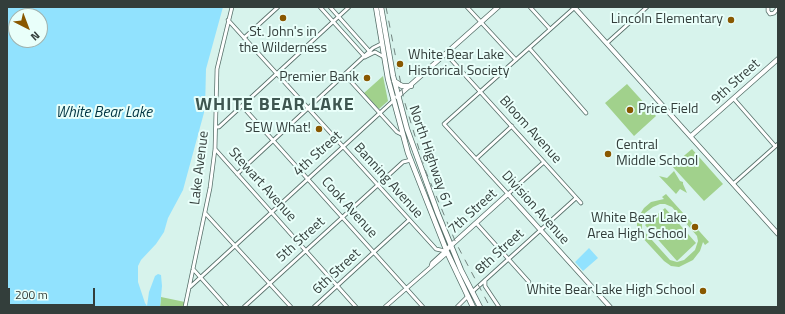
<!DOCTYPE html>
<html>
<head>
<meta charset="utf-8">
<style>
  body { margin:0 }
  #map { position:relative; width:785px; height:314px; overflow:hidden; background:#d7f3ec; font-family:"Titillium Web",sans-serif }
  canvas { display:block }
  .frame { position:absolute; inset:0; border:8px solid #333e3b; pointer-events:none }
  .north { position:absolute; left:8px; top:8px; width:40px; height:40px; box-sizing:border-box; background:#e9fffa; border:1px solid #a0b2ae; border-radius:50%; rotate:138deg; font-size:11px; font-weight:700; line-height:16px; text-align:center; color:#333e3b }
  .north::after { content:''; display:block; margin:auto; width:14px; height:18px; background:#895800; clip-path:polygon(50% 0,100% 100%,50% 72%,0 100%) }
  .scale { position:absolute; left:8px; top:288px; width:87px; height:18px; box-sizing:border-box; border:2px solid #333e3b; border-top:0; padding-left:5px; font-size:12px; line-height:14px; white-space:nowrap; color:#333e3b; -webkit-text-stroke:3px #e9fffa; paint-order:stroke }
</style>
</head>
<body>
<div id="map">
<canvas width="785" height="314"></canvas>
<div class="frame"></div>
<div class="north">N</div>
<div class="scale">200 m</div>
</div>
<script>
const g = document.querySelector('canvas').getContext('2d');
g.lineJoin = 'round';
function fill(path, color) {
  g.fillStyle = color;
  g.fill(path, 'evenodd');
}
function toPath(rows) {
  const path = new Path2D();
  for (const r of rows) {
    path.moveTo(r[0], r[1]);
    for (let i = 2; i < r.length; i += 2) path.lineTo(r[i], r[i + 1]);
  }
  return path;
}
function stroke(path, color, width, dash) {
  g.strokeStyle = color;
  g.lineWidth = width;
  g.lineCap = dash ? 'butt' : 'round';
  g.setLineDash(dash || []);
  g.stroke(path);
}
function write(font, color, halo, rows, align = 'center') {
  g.font = font + ' "Titillium Web",sans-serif';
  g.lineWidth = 4;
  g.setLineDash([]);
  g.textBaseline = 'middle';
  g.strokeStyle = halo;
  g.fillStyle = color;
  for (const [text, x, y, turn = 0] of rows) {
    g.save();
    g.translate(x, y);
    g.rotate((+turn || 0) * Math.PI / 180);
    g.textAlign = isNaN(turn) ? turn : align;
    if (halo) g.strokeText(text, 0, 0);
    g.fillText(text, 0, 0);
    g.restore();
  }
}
fill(toPath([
  [383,76,388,101,379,109,364,93],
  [627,84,656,116,634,136,605,103],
  [692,149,723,184,704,201,672,166],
  [674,171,680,181,683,182,683,184,687,193,680,189,676,194,659,176,667,178],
  [666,194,709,242,705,245,703,242,700,251,693,260,679,267,671,266,664,261,640,235,637,228,637,219,644,208,651,202,664,199,662,197],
  [660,204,665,204,672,207,697,236,698,241,695,250,684,260,677,262,670,260,642,229,642,222,645,213,653,207],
  [665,208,696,243,677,261,645,225],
  [161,297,185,302,184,307,160,307]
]), '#a1d18c');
fill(toPath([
  [7,7,223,7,206,69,205,109,183,190,168,218,164,232,156,244,141,260,138,266,138,282,145,303,147,306,149,292,155,276,158,274,161,275,162,286,160,307,7,307],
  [16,16,40,16,40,40,16,40],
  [589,248,598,258,583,271,575,262]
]), '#91e2fe');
const street = toPath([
  [320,7,365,57],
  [330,7,371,53],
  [467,7,516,60],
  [530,7,550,29],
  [768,7,768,11,770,14,774,13,778,8],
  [228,20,436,249,445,251],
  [244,38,278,7],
  [607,43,647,7],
  [530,49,586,113],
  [446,54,581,203],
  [365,57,375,52,384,57],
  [345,75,397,132,403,135],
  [734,99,775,146],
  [242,106,423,307],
  [216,127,219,127,349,7],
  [215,149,356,307],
  [476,159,512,126],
  [544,162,508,194,444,124,574,8],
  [237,174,373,48,381,44],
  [733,184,778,144],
  [205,213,291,307],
  [477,224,529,282],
  [431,266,432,263,444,252],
  [193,269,227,307],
  [485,280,485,286,499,307],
  [190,287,393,101],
  [472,292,576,198],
  [185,307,210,188,215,149,217,69,232,7],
  [244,307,403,162,411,160],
  [314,307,409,220],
  [385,307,447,253],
  [457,307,468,296]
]);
const secondary = toPath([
  [574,7,778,234],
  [397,97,498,7],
  [691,136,778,59],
  [446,250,508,194,610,307]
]);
const primary = toPath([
  [376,7,388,79,408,153,447,252,473,307],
  [381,7,393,76,407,129,438,214,461,270,480,307],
  [394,81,402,86,411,86]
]);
stroke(street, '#556e68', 4.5);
stroke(secondary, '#556e68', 5.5);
stroke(primary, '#556e68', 6);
stroke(street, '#fff', 3);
stroke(secondary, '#fff', 4);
stroke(primary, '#fff', 4.5);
stroke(toPath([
  [386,7,404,100,426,172,456,243,490,307]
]), '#72837f', 1, [7, 7]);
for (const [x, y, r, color] of [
  [283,18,4,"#895800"],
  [731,20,4,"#895800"],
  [400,64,4,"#895800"],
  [367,78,4,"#895800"],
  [630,110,4,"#895800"],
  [319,129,4,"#895800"],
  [608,154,4,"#895800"],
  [695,227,4,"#895800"],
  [703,291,4,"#895800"]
]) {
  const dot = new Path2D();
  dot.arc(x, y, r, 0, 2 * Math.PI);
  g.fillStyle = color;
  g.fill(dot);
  stroke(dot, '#e9fffa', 1.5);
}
write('14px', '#333e3b', '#e9fffa', [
  ["Lincoln Elementary",723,20],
  ["St. John's in",283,33,"center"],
  ["the Wilderness",283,49,"center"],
  ["White Bear Lake",408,56,"left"],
  ["Historical Society",408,72,"left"],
  ["Premier Bank",359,78],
  ["Price Field",638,110,"left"],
  ["SEW What!",311,129],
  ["Central",616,146,"left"],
  ["Middle School",616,162,"left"],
  ["White Bear Lake",687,219],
  ["Area High School",687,235],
  ["White Bear Lake High School",695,291]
], 'right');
write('14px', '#333e3b', '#e9fffa', [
  ["9th Street",736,82,-42],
  ["Bloom Avenue",530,130,48],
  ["4th Street",318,154,-42],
  ["North Highway 61",430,157,71],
  ["Lake Avenue",200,168,-83],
  ["Banning Avenue",388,181,48],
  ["Stewart Avenue",262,185,48],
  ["Cook Avenue",349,208,48],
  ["Division Avenue",535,208,48],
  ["7th Street",473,212,-42],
  ["5th Street",301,240,-42],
  ["8th Street",500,252,-42],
  ["6th Street",337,272,-43]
]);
write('italic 15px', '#003442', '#e9fffa', [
  ["White Bear Lake",104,113]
]);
g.letterSpacing = '1px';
write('bold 18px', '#3e5650', '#e9fffa', [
  ["WHITE BEAR LAKE",275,106]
]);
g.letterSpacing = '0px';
</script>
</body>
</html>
